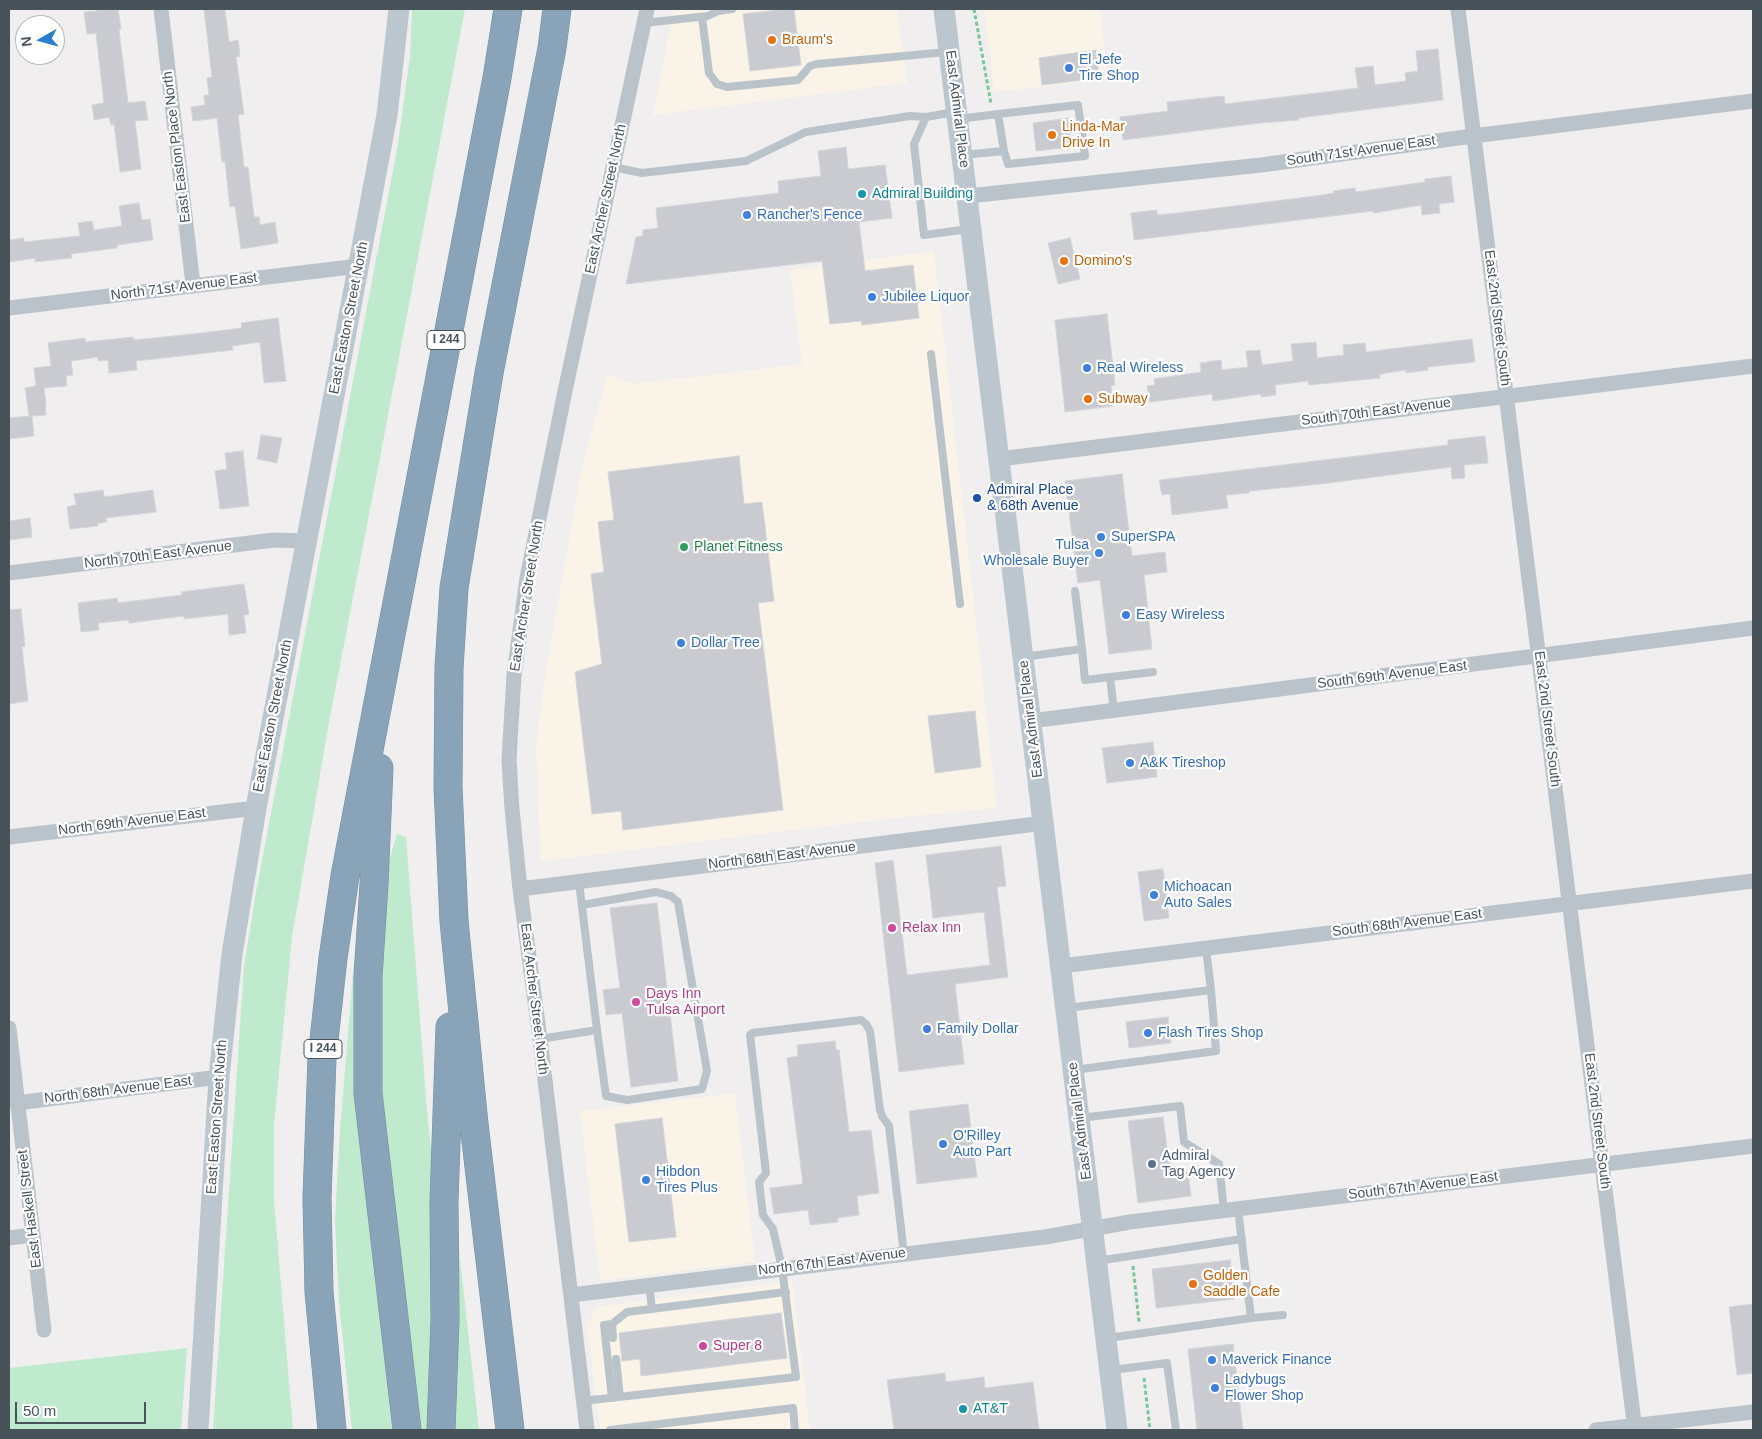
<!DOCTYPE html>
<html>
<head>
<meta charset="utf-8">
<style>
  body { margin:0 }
  #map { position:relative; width:1762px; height:1439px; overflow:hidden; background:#f0eeee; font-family:Helvetica,sans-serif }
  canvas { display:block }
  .frame { position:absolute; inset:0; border:10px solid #485259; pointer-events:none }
  .north { position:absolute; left:15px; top:15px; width:50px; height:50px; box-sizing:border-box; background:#fff; border:1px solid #b6babd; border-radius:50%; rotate:263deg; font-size:14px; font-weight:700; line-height:20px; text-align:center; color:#485259 }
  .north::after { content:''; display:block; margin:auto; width:18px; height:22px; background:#297fcf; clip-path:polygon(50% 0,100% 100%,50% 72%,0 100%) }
  .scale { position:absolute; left:15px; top:1402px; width:131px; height:22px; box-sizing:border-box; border:2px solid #485259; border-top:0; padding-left:6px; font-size:15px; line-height:18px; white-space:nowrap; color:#485259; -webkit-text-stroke:4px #fff; paint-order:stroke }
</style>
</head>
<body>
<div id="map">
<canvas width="1762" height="1439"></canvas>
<div class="frame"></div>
<div class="north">N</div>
<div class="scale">50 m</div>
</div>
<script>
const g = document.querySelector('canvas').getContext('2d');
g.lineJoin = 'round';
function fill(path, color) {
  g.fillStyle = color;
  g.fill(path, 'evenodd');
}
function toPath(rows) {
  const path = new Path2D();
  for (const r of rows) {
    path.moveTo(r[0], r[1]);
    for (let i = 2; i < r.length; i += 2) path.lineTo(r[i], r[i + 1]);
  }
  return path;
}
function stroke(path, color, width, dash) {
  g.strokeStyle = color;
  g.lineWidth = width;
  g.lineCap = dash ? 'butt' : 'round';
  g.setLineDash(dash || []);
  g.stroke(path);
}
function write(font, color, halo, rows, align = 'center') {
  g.font = font + ' Helvetica,sans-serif';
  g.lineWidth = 4.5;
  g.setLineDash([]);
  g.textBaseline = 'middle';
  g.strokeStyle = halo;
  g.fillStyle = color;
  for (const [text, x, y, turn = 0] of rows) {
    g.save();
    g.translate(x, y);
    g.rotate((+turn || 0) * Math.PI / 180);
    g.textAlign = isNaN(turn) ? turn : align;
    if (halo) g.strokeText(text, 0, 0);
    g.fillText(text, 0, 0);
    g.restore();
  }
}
fill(toPath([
  [674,9,897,9,907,83,653,115],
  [984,9,1100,9,1108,79,994,92],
  [934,251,997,808,894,818,541,861,536,747,545,677,580,477,607,374,633,384,802,364,790,270],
  [735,1093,755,1262,600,1281,580,1111],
  [792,1281,810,1430,600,1430,587,1327,596,1307]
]), '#faf3e8');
fill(toPath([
  [412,9,465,9,374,489,330,717,292,937,274,1124,274,1200,293,1430,213,1430,244,966,256,892,398,144,410,56],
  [397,834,406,837,427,1111,436,1196,429,1430,414,1430,378,1094,377,1007,385,874],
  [357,926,362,927,361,1145,392,1430,352,1430,339,1302,335,1221,340,1129],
  [458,1241,479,1430,450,1430],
  [187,1348,181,1430,9,1430,9,1368]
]), '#bfeacd');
const building = toPath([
  [97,9,118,9,121,29,119,30,128,103,145,101,148,120,135,121,141,169,120,172,114,124,111,125,109,117,94,120,92,105,104,103,96,33,87,34,84,12,97,11,97,9],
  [204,9,225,9,229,42,238,40,240,56,236,57,244,114,238,115,244,167,248,167,254,217,259,217,260,225,275,222,278,243,241,249,235,206,230,207,225,162,222,162,217,118,193,121,191,107,205,105,204,95,209,95,207,78,212,77,204,9],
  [787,9,794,9,801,65,750,71,743,14,787,9],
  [1438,49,1443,100,1299,118,1299,120,1260,123,1123,140,1120,117,1168,111,1167,102,1224,96,1225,104,1358,88,1355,68,1373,66,1375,85,1406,81,1405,73,1418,71,1416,51,1438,49],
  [1096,50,1099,78,1042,85,1039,58,1096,50],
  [1068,118,1071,147,1036,151,1033,123,1068,118],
  [846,147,848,169,885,165,892,218,859,222,865,271,913,265,919,318,862,325,861,321,830,324,822,261,626,284,636,237,643,236,643,230,658,228,656,208,779,193,778,181,821,176,818,151,846,147],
  [1451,176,1454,202,1439,204,1440,213,1422,215,1421,205,1374,213,1373,211,1134,240,1131,213,1157,210,1157,215,1177,213,1316,196,1334,193,1333,191,1355,188,1356,192,1425,182,1425,179,1451,176],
  [139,203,142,220,150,219,153,240,117,245,117,248,71,254,72,258,35,262,35,258,9,262,9,240,24,238,24,242,80,236,78,223,92,221,94,230,122,226,119,206,139,203],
  [1070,238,1080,279,1058,284,1048,243,1070,238],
  [1107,314,1115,385,1111,386,1113,406,1065,412,1055,320,1107,314],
  [278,318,286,381,264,383,260,342,232,346,233,350,136,361,137,370,109,373,108,360,98,361,98,357,71,361,73,375,66,376,67,386,44,388,46,404,45,404,46,415,32,416,34,436,9,439,9,418,29,416,25,388,36,386,34,368,51,366,48,343,85,338,86,342,133,337,134,340,193,334,242,328,241,323,278,318],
  [1472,339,1475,362,1428,367,1428,370,1406,373,1406,370,1380,374,1380,378,1309,385,1308,381,1275,385,1276,395,1261,397,1261,394,1213,401,1212,394,1150,402,1147,386,1155,385,1154,379,1201,372,1200,363,1221,360,1222,370,1248,367,1246,351,1260,350,1262,365,1293,361,1291,344,1316,342,1317,358,1344,355,1343,345,1365,343,1366,352,1472,339],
  [261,435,282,438,277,463,257,459,261,435],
  [1485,436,1488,463,1464,465,1465,478,1452,479,1451,467,1321,484,1249,491,1249,493,1226,495,1228,508,1172,515,1170,494,1162,495,1159,480,1448,445,1448,440,1485,436],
  [243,451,249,506,220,509,215,471,227,469,225,453,243,451],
  [739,456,744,504,762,502,774,601,758,603,783,810,623,830,621,811,592,814,575,672,602,664,591,574,604,572,598,522,614,520,608,472,739,456],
  [1122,474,1132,556,1165,552,1167,572,1144,575,1152,649,1109,654,1100,580,1078,583,1065,481,1122,474],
  [103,490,104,497,153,490,156,512,106,518,107,522,98,523,98,526,70,529,67,507,76,505,74,494,103,490],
  [30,518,32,537,9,540,9,521,30,518],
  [244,584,249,614,244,615,246,633,229,635,228,614,184,619,184,616,129,623,129,620,98,623,99,630,81,632,78,603,117,598,118,603,182,595,181,592,244,584],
  [21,609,25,646,22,647,28,701,9,704,9,610,21,609],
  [975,711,981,767,935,773,928,716,975,711],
  [1153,742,1157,777,1107,783,1102,748,1153,742],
  [1001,846,1006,886,997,887,1008,977,955,984,964,1064,899,1072,875,863,893,860,907,975,990,965,984,912,933,918,926,855,1001,846],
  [1163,869,1169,918,1144,921,1138,872,1163,869],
  [657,903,678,1081,631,1087,622,1013,606,1015,603,990,620,988,610,908,657,903],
  [1168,1017,1171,1043,1129,1048,1126,1022,1168,1017],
  [835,1041,836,1050,839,1050,849,1132,871,1130,879,1193,857,1196,859,1215,838,1218,838,1222,810,1225,808,1210,774,1214,770,1188,803,1184,787,1058,798,1056,797,1045,835,1041],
  [968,1104,977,1177,917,1184,909,1111,968,1104],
  [1163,1117,1168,1156,1170,1156,1172,1174,1188,1172,1191,1196,1138,1203,1128,1121,1163,1117],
  [662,1118,676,1237,629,1242,615,1124,662,1118],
  [1230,1260,1235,1299,1156,1308,1152,1269,1230,1260],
  [1753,1304,1753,1373,1737,1375,1729,1307,1753,1304],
  [781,1313,787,1358,641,1376,640,1359,622,1361,619,1333,781,1313],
  [1233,1344,1243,1430,1197,1430,1188,1349,1233,1344],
  [945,1373,946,1382,984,1377,985,1388,1033,1382,1039,1430,894,1430,887,1380,945,1373]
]);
fill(building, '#c9cbd0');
stroke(building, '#d2d5d9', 1);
const highway = toPath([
  [379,768,374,884,368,977,368,1093,407,1430],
  [332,1430,319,1292,317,1198,322,1058,333,958,345,876,497,78,508,9],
  [441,1430,445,1320,444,1201,450,1027],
  [510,1430,474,1124,454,921,448,787,449,668,454,588,489,373,552,48,557,9]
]);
stroke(highway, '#758fa4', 29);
stroke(toPath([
  [974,9,991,104],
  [1133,1266,1139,1322],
  [1144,1378,1150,1430]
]), '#7bc59a', 3, [4, 2.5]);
stroke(toPath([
  [702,17,709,73,717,84,727,87,798,80,810,66,817,64,947,52],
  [644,23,708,16,718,11,732,9],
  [1078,105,1085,156,1008,164,1004,151,998,114,1078,105],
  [955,112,926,117,914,144,924,235,969,229],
  [958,119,998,114],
  [963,155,1004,151],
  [613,167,642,173,746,161,806,132,910,116,926,117],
  [931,354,960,604],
  [1075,591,1082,649],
  [1023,657,1082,649,1085,680,1153,672],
  [1110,677,1114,711],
  [582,905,656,892,671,896,678,902,707,1071,702,1089,627,1100,606,1096,597,1030],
  [1206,949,1211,990],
  [1067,1008,1211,990,1216,1051,1074,1070],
  [540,1039,597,1030,579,882],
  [1080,1118,1180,1106,1184,1142,1219,1164,1224,1211],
  [1238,1209,1251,1318,1283,1315],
  [1097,1261,1242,1239],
  [649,1285,652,1309],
  [612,1324,604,1325,612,1398],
  [613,1338,612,1324,627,1312,786,1292],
  [1108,1338,1251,1318],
  [616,1359,620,1397],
  [1112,1370,1167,1363,1176,1430],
  [583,1401,796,1377,782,1268,773,1229,763,1215,759,1182,766,1173,750,1035,752,1033,861,1020,866,1024,870,1031,880,1110,882,1116,889,1126,904,1254],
  [610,1430,793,1408,795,1430]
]), '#bac3c9', 8);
stroke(toPath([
  [161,9,193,285],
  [1458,9,1635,1430],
  [968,196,1261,165,1473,136,1753,101],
  [9,308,359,266],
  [999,459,1753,366],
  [9,573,274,540,307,541],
  [1031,721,1753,628],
  [9,837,256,808],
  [520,889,1044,823],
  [1061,966,1753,881],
  [9,1028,44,1330],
  [17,1103,219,1077],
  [9,1238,33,1235],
  [571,1295,1045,1237,1130,1222,1753,1146],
  [587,1430,540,1039,520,889,512,809,509,760,514,675,527,578,565,391,647,9],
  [1596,1430,1753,1412]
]), '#bac3c9', 15);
stroke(toPath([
  [944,9,1117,1430],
  [198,1430,219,1077,232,954,256,808,387,115,399,9]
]), '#bbc6ce', 21);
stroke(highway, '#89a4b8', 28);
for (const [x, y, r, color] of [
  [772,40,5,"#e8710a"],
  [1069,68,5,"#3f7fe0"],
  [1052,135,5,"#e8710a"],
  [862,194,5,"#0f9aa8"],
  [747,215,5,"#3f7fe0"],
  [1064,261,5,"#e8710a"],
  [872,297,5,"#3f7fe0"],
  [1087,368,5,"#3f7fe0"],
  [1088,399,5,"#e8710a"],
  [977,498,5,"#1a4fb4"],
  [1101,537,5,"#3f7fe0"],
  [684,547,5,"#2e9e5b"],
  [1099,553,5,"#3f7fe0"],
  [1126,615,5,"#3f7fe0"],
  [681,643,5,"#3f7fe0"],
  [1130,763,5,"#3f7fe0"],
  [1154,895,5,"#3f7fe0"],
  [892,928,5,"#d1479c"],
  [636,1002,5,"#d1479c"],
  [927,1029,5,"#3f7fe0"],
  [1148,1033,5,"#3f7fe0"],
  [943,1144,5,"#3f7fe0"],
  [1152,1164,5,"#5c6f8a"],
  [646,1180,5,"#3f7fe0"],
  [1193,1284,5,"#e8710a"],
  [703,1346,5,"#d1479c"],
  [1212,1360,5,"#3f7fe0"],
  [1215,1388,5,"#3f7fe0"],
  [963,1409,5,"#0f9aa8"]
]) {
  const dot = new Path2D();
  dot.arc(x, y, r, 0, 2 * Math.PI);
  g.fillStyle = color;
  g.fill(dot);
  stroke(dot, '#fff', 2);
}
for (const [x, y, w] of [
  [446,340,38],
  [323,1049,38]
]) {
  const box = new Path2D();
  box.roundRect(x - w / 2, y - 9.5, w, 19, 4);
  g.fillStyle = '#fff';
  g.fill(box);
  stroke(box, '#485259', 1);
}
write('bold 12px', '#485259', null, [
  ["I 244",446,340],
  ["I 244",323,1049]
]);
write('14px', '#c56008', '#fff', [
  ["Braum's",782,40],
  ["Linda-Mar",1062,127],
  ["Drive In",1062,143],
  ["Domino's",1074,261],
  ["Subway",1098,399],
  ["Golden",1203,1276],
  ["Saddle Cafe",1203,1292]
], 'left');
write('14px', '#366cbe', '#fff', [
  ["El Jefe",1079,60],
  ["Tire Shop",1079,76],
  ["Rancher's Fence",757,215],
  ["Jubilee Liquor",882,297],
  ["Real Wireless",1097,368],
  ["SuperSPA",1111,537],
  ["Tulsa",1089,545,"right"],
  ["Wholesale Buyer",1089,561,"right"],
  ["Easy Wireless",1136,615],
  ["Dollar Tree",691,643],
  ["A&K Tireshop",1140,763],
  ["Michoacan",1164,887],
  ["Auto Sales",1164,903],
  ["Family Dollar",937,1029],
  ["Flash Tires Shop",1158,1033],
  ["O'Rilley",953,1136],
  ["Auto Part",953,1152],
  ["Hibdon",656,1172],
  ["Tires Plus",656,1188],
  ["Maverick Finance",1222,1360],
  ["Ladybugs",1225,1380],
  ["Flower Shop",1225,1396]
], 'left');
write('14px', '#485259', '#fff', [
  ["East Admiral Place",957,109,83],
  ["East Easton Place North",177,147,-97],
  ["South 71st Avenue East",1361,151,-8],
  ["East Archer Street North",606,199,-78],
  ["North 71st Avenue East",184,287,-7],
  ["East Easton Street North",349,318,-79],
  ["East 2nd Street South",1497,318,83],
  ["South 70th East Avenue",1376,412,-7],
  ["North 70th East Avenue",158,555,-7],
  ["East Archer Street North",527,596,-81],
  ["South 69th Avenue East",1392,675,-7],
  ["East Easton Street North",273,716,-79],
  ["East Admiral Place",1031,719,-97],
  ["East 2nd Street South",1547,719,83],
  ["North 69th Avenue East",132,822,-7],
  ["North 68th East Avenue",782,856,-7],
  ["South 68th Avenue East",1407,923,-7],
  ["East Archer Street North",534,999,83],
  ["North 68th Avenue East",118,1090,-7],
  ["East Easton Street North",217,1117,-86],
  ["East Admiral Place",1080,1121,-97],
  ["East 2nd Street South",1597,1121,83],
  ["South 67th Avenue East",1423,1186,-7],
  ["East Haskell Street",30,1209,-97],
  ["North 67th East Avenue",832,1262,-7]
]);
write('14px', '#0d838f', '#fff', [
  ["Admiral Building",872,194],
  ["AT&T",973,1409]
], 'left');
write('14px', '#164399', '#fff', [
  ["Admiral Place",987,490],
  ["& 68th Avenue",987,506]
], 'left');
write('14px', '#27864d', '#fff', [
  ["Planet Fitness",694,547]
], 'left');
write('14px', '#b23c85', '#fff', [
  ["Relax Inn",902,928],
  ["Days Inn",646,994],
  ["Tulsa Airport",646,1010],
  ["Super 8",713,1346]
], 'left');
write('14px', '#4e5e75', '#fff', [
  ["Admiral",1162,1156],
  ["Tag Agency",1162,1172]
], 'left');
</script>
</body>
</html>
